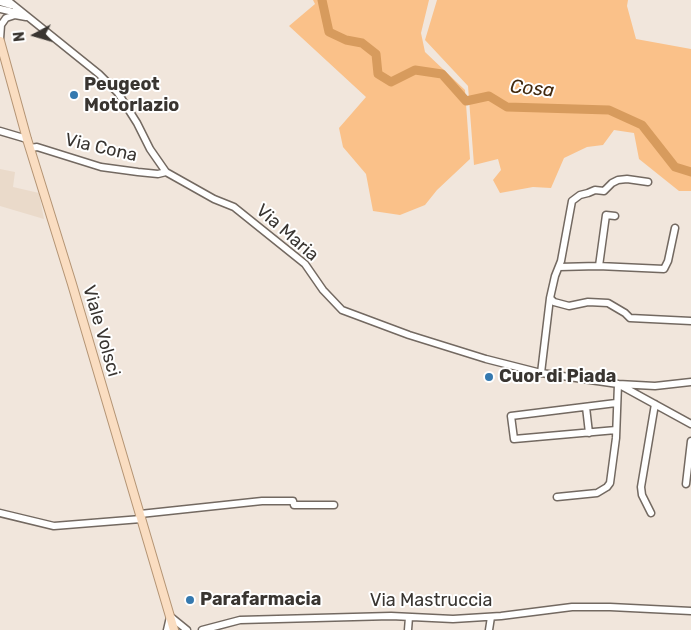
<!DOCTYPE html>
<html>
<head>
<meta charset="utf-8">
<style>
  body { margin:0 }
  #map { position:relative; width:691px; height:630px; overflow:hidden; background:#f1e6dc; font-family:Rubik,sans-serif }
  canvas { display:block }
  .north { position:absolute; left:10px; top:10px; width:50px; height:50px; -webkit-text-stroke:4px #fff; paint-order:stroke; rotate:264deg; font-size:14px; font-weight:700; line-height:20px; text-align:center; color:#393531 }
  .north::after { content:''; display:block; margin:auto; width:18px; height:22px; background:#393531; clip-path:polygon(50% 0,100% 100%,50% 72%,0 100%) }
</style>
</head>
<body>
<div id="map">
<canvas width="691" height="630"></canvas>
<div class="north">N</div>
</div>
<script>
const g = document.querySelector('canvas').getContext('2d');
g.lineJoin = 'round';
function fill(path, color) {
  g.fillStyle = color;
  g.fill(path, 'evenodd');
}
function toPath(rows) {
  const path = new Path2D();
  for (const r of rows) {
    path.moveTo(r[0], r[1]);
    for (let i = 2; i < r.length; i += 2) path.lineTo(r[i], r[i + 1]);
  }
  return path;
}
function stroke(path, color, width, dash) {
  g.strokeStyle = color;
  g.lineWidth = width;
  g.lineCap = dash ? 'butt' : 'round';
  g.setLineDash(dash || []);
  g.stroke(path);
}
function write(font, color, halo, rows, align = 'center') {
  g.font = font + ' Rubik,sans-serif';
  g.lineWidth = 4;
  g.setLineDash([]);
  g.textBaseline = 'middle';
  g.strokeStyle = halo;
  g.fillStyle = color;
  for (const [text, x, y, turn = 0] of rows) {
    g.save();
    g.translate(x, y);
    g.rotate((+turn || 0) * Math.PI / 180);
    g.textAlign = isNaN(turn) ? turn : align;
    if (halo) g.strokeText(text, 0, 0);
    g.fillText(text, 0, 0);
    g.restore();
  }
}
fill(toPath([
  [0,169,15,172,13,187,39,193,44,219,0,206]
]), '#eadaca');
fill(toPath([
  [313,0,429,0,421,33,425,52,465,90,470,159,437,190,425,205,400,215,373,211,366,174,343,147,339,128,366,97,289,26,315,4],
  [437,0,628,0,627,6,636,39,691,49,691,191,679,191,639,159,634,133,614,130,603,145,587,147,564,158,551,188,533,187,500,193,493,180,501,170,498,159,474,165,468,86,425,40]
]), '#fac189');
stroke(toPath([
  [322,0,329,32,346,40,362,43,376,54,378,74,391,82,415,70,442,74,466,101,489,96,507,107,609,110,642,125,675,167,691,172]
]), '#d79b5d', 9);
const minor = toPath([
  [7,0,99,74,118,93,137,123,150,149,166,172,214,199,234,207,305,264,323,290,342,310,409,335,486,359,541,373,618,384,691,424],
  [0,2,11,5],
  [0,9,22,14],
  [0,39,1,25,6,18,15,15,26,17],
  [0,131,27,139],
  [30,148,37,147,101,167,138,172,158,174,166,172],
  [648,182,627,179,618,180,612,183,604,191,595,190,588,193,580,195,572,201,561,261,555,276,550,298,554,302,569,306,588,302,608,303,625,313,630,318,691,321],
  [599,266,606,215,615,216],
  [559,267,598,266,664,269,668,261,675,228],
  [541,373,550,298],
  [586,407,589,433],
  [616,430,514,439,511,416,616,403],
  [686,484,691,441],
  [557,497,597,493,607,487,610,483,616,438,618,384,655,386,691,382],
  [0,513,54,526,141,519],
  [651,513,642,495,641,487,655,404],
  [140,514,262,501,293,501,294,505,334,505],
  [171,617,187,630],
  [167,630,170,617],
  [202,630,240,620,391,616,453,619,501,616,572,607,610,607,691,611],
  [408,630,409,617],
  [489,630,491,617]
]);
const major = toPath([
  [0,41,27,139,72,284,174,630]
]);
stroke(minor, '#736961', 9);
stroke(major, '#b49474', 10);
stroke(minor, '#fff', 6);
stroke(major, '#faddc1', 8);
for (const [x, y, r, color] of [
  [74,95,5,"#3579af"],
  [489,377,5,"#3579af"],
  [190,600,5,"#3579af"]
]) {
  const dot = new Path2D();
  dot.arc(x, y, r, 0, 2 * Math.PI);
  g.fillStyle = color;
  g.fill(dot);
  stroke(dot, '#fff', 2);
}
write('bold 18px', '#393531', '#fff', [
  ["Peugeot",84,85],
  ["Motorlazio",84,106],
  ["Cuor di Piada",499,377],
  ["Parafarmacia",200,600]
], 'left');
write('18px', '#393531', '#fff', [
  ["Via Cona",101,148,13],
  ["Via Maria",287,233,41],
  ["Viale Volsci",101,331,74],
  ["Via Mastruccia",431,601]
]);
write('italic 19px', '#432a0f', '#fff', [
  ["Cosa",532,89,6]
]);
</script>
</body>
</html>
